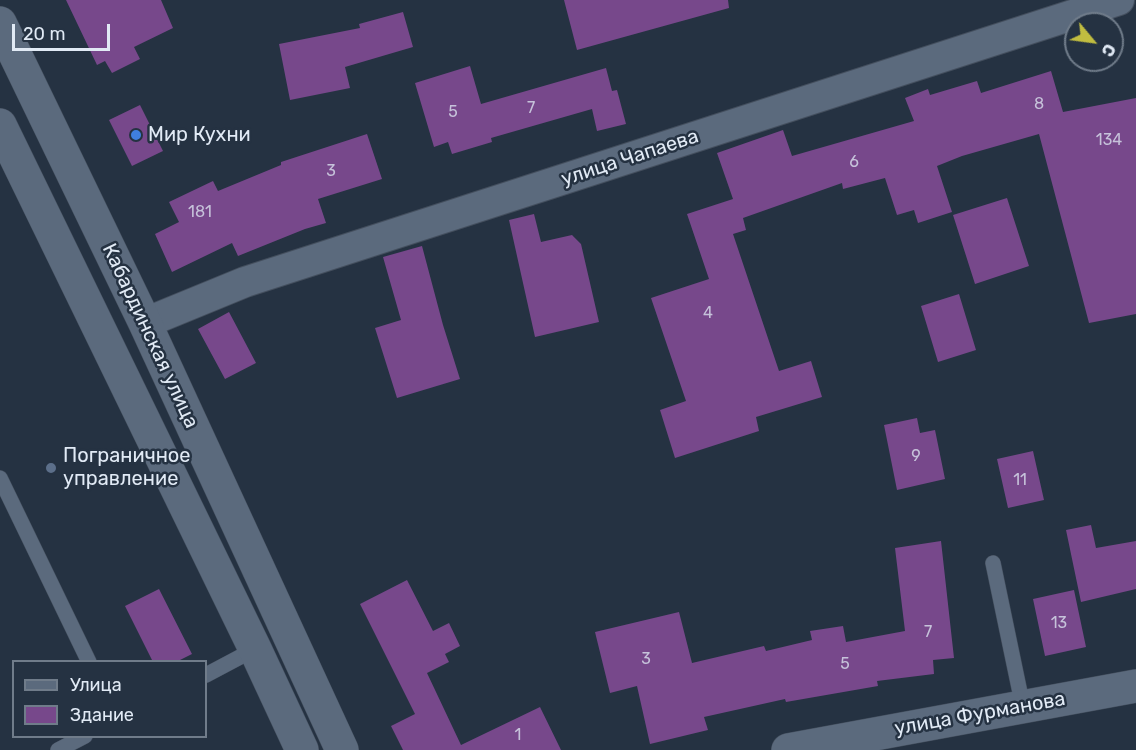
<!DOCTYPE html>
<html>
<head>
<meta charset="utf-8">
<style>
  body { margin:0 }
  #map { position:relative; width:1136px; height:750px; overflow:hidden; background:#253242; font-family:Rubik,sans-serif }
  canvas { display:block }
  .legend { position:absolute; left:12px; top:660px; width:195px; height:78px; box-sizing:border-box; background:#253242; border:2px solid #707c8a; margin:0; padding:8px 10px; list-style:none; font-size:18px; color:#e1eaf5 }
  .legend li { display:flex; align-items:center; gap:12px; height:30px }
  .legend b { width:30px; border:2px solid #707c8a }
  .north { position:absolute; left:1064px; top:12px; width:60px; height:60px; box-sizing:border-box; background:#253242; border:2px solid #707c8a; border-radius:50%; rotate:119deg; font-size:16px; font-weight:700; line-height:24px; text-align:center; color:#e1eaf5 }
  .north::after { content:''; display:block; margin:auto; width:21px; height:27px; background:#c1bd40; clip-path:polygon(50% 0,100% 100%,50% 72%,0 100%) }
  .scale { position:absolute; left:12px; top:24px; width:98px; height:27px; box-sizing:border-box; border:3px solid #e1eaf5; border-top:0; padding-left:8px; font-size:18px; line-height:21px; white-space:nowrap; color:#e1eaf5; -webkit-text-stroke:4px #253242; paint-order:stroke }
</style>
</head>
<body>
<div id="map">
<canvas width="1136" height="750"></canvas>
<ul class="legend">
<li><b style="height:8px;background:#5b6a7d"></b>Улица</li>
<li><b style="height:16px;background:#77488b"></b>Здание</li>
</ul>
<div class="north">С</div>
<div class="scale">20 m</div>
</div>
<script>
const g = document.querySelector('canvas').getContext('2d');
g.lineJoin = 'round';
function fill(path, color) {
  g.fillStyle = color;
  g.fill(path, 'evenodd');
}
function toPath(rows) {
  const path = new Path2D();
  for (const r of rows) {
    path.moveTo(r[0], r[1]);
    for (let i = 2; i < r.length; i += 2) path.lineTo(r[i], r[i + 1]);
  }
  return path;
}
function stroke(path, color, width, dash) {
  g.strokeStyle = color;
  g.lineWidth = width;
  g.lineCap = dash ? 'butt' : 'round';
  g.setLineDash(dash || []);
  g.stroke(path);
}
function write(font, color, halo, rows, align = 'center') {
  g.font = font + ' Rubik,sans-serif';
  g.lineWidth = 5;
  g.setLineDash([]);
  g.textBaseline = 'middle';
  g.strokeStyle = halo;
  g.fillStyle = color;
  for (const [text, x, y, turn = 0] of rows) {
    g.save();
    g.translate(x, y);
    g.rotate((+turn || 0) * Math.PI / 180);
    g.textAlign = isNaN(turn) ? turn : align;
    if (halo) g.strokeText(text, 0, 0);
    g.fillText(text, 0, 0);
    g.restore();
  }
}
fill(toPath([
  [66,0,161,0,173,28,134,47,140,59,112,73,105,61,97,65],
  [564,0,728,0,729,8,577,50],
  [403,12,413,47,345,67,350,88,290,100,279,44,360,28,359,24],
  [470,66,481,104,606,68,612,91,617,90,626,124,597,131,592,109,491,138,492,142,452,154,448,142,434,147,415,83],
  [1051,71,1063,112,1136,98,1136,314,1089,323,1039,134,962,156,937,166,952,212,918,223,914,210,897,215,885,178,843,189,842,183,743,218,746,230,733,234,779,371,811,361,822,397,756,417,759,431,675,458,660,410,686,401,651,298,709,279,687,214,733,199,717,153,783,130,792,156,914,121,905,98,928,89,930,95,977,81,981,93],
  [140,105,163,151,132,166,109,120],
  [367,134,382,179,318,199,326,223,305,229,238,256,232,243,172,272,155,234,179,222,169,202,213,181,218,191,281,165,281,162],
  [1007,198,1029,266,975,284,953,215],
  [534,214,541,242,572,235,581,244,599,322,535,337,509,220],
  [422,246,443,325,460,379,397,398,375,328,401,320,383,257],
  [959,294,976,350,938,362,921,306],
  [229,312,256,363,225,379,198,329],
  [917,418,920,433,935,430,945,479,897,490,884,425],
  [1033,451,1044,500,1008,508,997,459],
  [1091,525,1096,548,1136,541,1136,589,1081,602,1066,530],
  [941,541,954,658,933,660,934,674,877,681,878,686,786,702,785,699,704,717,708,730,650,744,637,686,610,693,595,632,679,612,692,663,764,646,766,651,812,640,810,631,843,626,846,642,905,631,895,548],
  [407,580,433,631,449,623,460,646,445,654,449,662,427,673,461,745,540,707,561,750,403,750,391,726,415,714,360,604],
  [159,589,192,654,176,662,153,662,125,606],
  [1074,590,1086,647,1045,656,1033,599]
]), '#77488b');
const service = toPath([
  [0,478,89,662],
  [993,563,1023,707],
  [206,675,255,649],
  [58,750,85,736]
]);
const minor = toPath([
  [145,323,245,282,1119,0]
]);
const tertiary = toPath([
  [788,750,1136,686]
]);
const secondary = toPath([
  [0,23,145,323,342,750],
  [0,125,255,649,302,750]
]);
stroke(service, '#444f5e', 16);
stroke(minor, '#444f5e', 32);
stroke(tertiary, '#444f5e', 34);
stroke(secondary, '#444f5e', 34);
stroke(service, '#5b6a7d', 15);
stroke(minor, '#5b6a7d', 30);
stroke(tertiary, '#5b6a7d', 33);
stroke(secondary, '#5b6a7d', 33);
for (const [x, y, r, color] of [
  [136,135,6,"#3f7fe0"],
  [51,468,6,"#5c6f8a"]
]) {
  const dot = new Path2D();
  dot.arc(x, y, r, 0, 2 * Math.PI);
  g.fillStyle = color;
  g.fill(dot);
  stroke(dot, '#253242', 2);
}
write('16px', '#c6c2da', null, [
  ["8",1039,104],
  ["7",531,108],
  ["5",453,112],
  ["134",1109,140],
  ["6",854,162],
  ["3",331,171],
  ["181",200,212],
  ["4",708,313],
  ["9",916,456],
  ["11",1020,480],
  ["13",1059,623],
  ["7",928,632],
  ["3",646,659],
  ["5",845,664],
  ["1",518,735]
]);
write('20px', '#e1eaf5', '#253242', [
  ["Мир Кухни",148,135],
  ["Пограничное",63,456],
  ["управление",63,479]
], 'left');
write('20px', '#e1eaf5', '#253242', [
  ["улица Чапаева",630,158,-18],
  ["Кабардинская улица",150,336,65],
  ["улица Фурманова",980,714,-10]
]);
</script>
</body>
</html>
